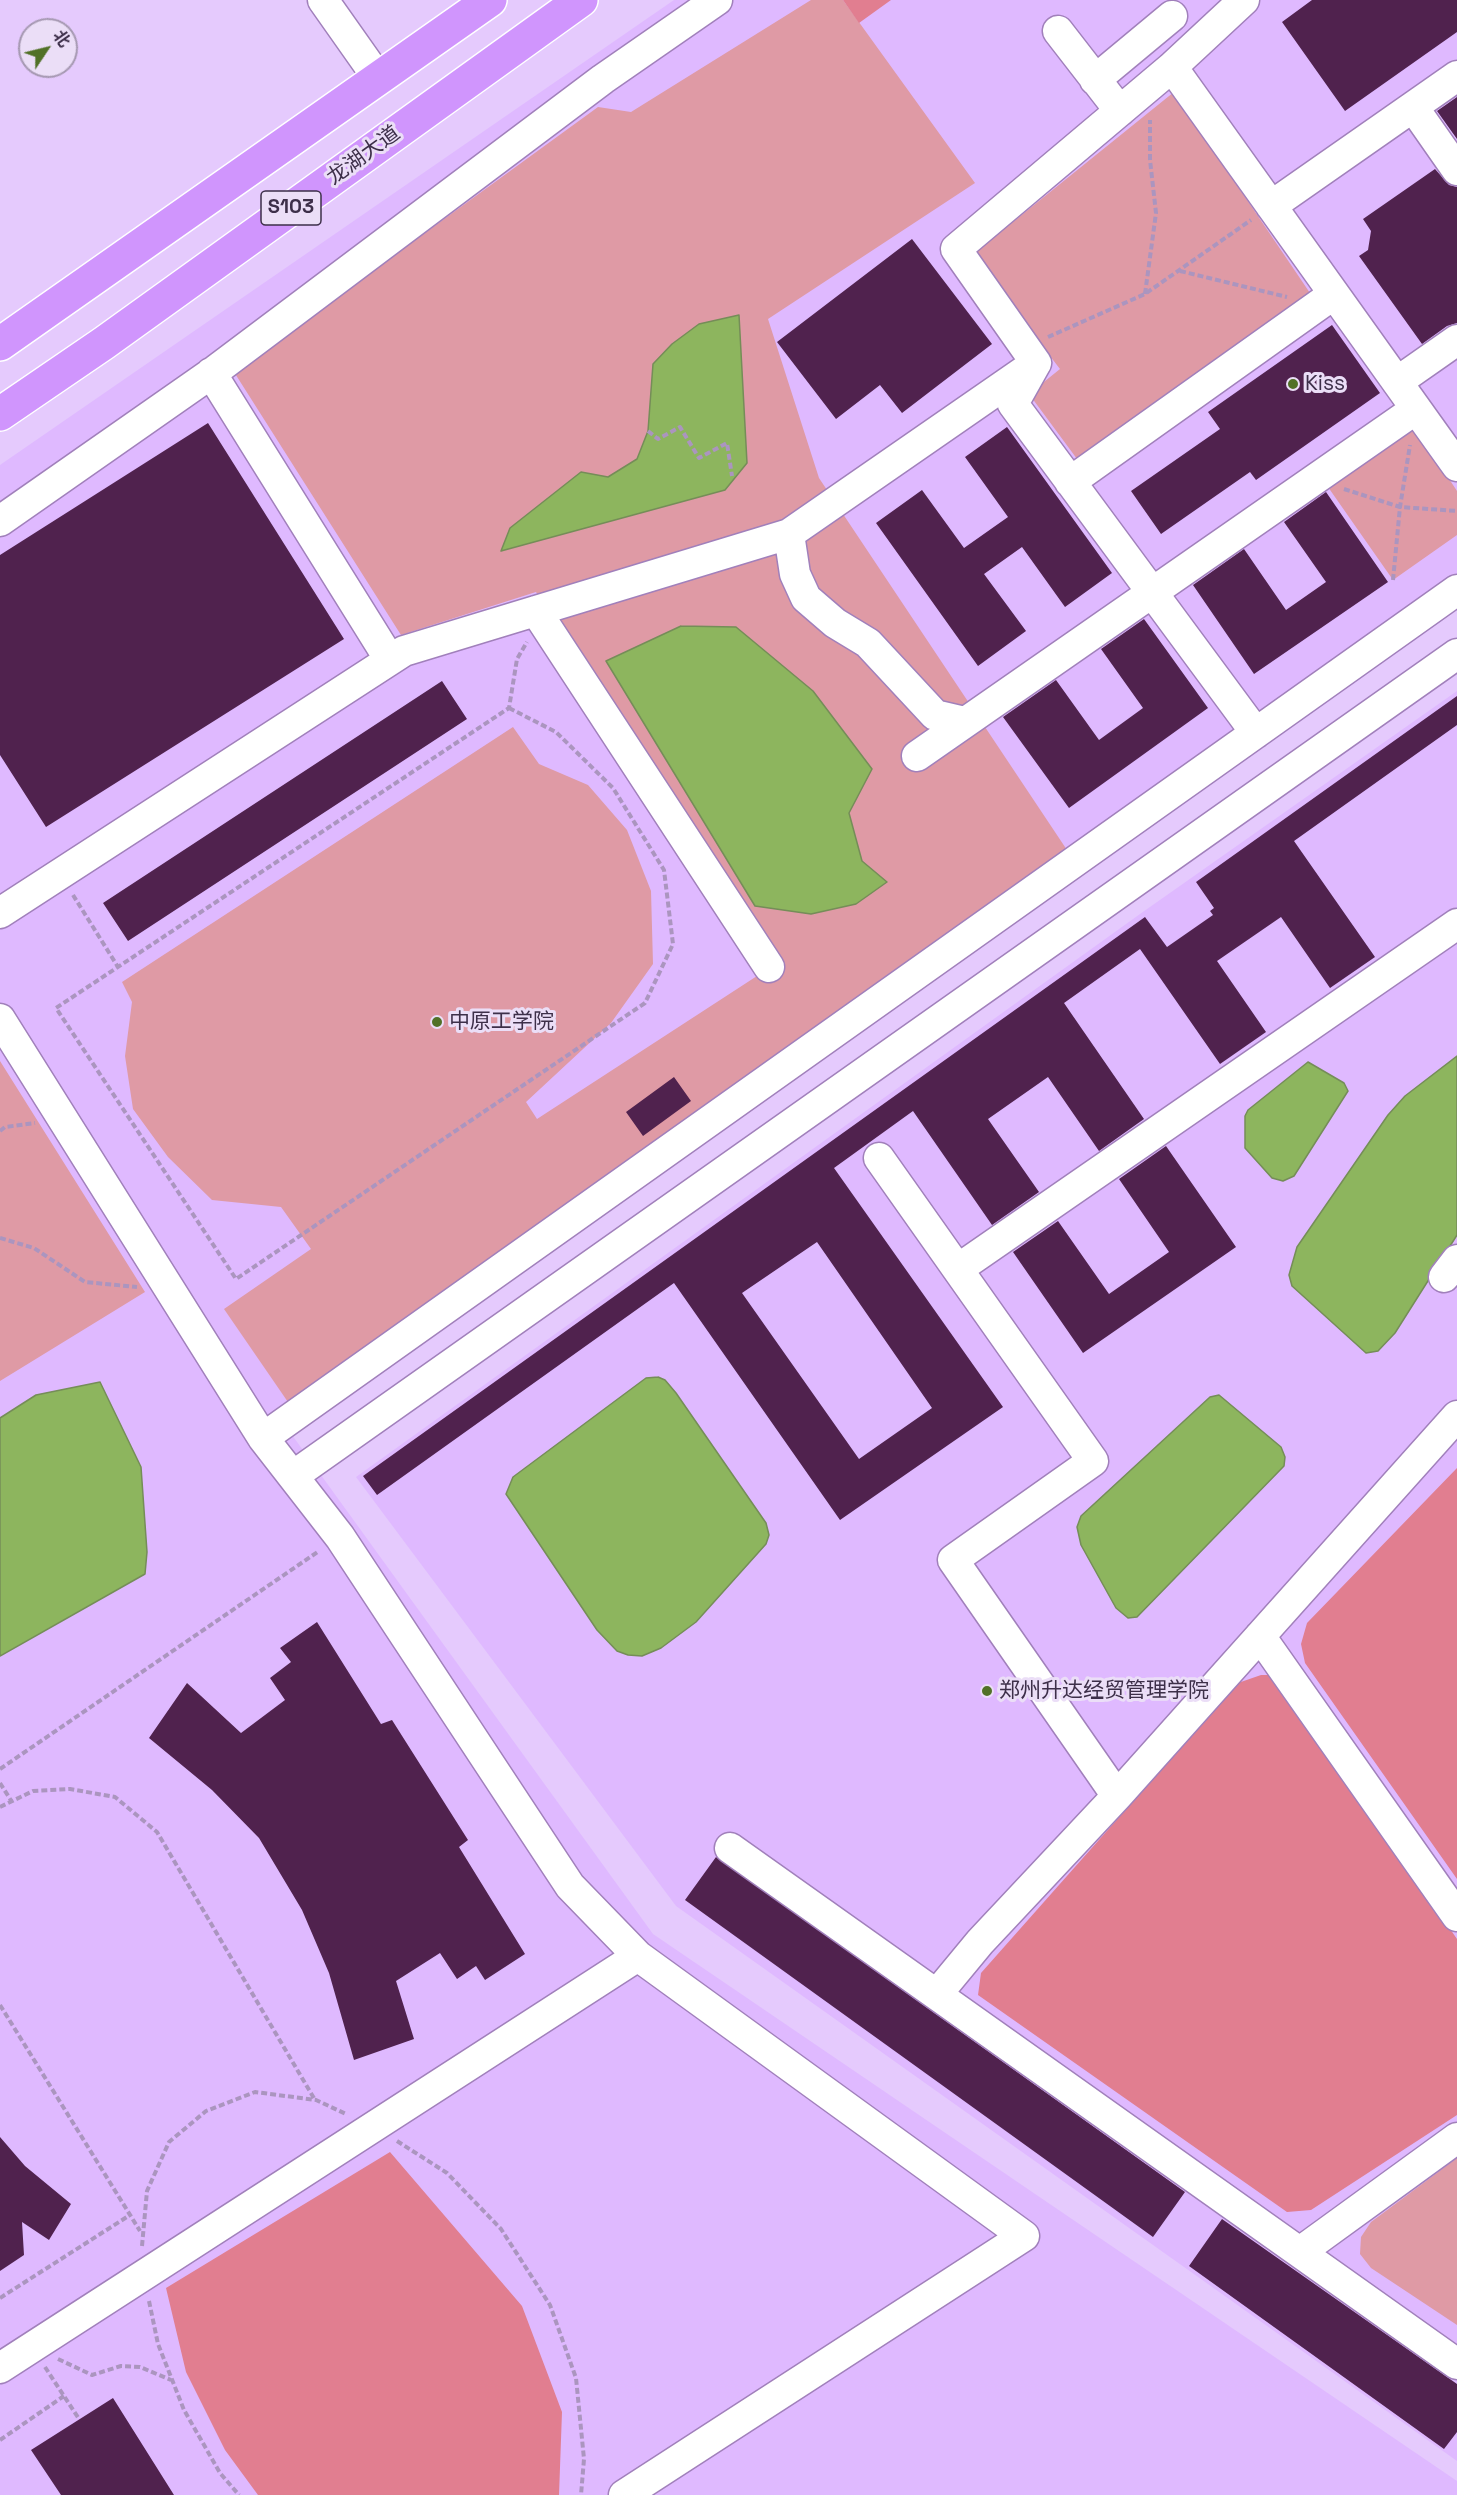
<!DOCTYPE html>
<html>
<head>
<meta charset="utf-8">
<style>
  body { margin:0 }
  #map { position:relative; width:1457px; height:2495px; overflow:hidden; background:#e5cafd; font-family:"Space Grotesk","Noto Sans SC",sans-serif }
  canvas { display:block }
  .north { position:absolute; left:18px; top:18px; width:60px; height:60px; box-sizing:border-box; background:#ebdef7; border:2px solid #a598b1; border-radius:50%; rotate:55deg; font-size:16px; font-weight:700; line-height:24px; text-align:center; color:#3d2f49 }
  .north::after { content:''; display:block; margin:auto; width:21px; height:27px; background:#517127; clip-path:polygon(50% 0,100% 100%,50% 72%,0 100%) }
</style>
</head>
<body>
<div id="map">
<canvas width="1457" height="2495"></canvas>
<div class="north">北</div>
</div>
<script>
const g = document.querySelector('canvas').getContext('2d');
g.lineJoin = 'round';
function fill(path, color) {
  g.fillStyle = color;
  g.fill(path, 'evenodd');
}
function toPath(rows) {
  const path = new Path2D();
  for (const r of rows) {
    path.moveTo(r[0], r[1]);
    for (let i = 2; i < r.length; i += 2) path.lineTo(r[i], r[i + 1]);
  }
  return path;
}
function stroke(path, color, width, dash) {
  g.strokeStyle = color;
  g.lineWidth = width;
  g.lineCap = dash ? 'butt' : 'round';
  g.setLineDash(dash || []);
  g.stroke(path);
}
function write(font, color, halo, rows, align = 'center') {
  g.font = font + ' "Space Grotesk","Noto Sans SC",sans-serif';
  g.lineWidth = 6;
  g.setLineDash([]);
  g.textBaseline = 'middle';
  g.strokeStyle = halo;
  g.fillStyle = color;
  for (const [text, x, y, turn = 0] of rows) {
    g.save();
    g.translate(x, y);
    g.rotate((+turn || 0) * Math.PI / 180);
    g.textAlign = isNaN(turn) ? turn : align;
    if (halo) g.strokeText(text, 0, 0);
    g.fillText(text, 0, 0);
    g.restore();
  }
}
fill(toPath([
  [674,0,1457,0,1457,610,292,1435,653,1934,1457,2481,1457,2495,0,2495,0,465],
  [1457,691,1457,2461,676,1906,356,1477,1140,914]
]), '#dfb9ff');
fill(toPath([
  [811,0,843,0,975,183,768,319,819,478,1069,853,290,1405,224,1309,311,1249,281,1207,212,1200,168,1157,133,1109,125,1056,132,1002,122,982,513,727,539,764,588,785,627,830,651,891,653,964,611,1023,526,1102,537,1119,777,963,536,592,401,635,234,372,598,107,631,112],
  [1174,92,1312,296,1080,463,1029,394,1060,369,972,255],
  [1414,426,1457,491,1457,535,1393,580,1328,487],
  [0,1061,145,1292,0,1381],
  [1457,2158,1457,2325,1371,2268,1360,2254,1361,2237,1371,2222]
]), '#df9aa5');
fill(toPath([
  [843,0,891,0,859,23],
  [1457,1468,1457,1879,1305,1663,1301,1644,1307,1623],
  [1261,1675,1275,1675,1457,1939,1457,2115,1311,2210,1287,2212,978,1995,981,1973,1238,1683],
  [390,2152,522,2306,562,2412,559,2495,258,2495,225,2450,186,2372,166,2288]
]), '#e17e90');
const water = toPath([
  [739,315,747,463,725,490,501,551,510,528,581,472,608,477,637,459,648,431,653,364,672,344,699,324,739,315],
  [681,626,736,627,813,691,872,769,849,813,862,861,887,882,856,904,811,914,755,906,606,661,681,626],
  [1457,1056,1457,1235,1395,1333,1378,1351,1366,1353,1292,1286,1289,1275,1297,1247,1388,1115,1405,1096,1457,1056],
  [1308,1062,1344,1083,1348,1091,1294,1176,1283,1181,1272,1178,1245,1148,1245,1116,1248,1110,1308,1062],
  [658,1377,665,1380,676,1393,766,1523,769,1535,766,1544,696,1622,661,1648,642,1656,628,1655,617,1651,597,1630,506,1494,513,1477,646,1378,658,1377],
  [100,1382,141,1467,147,1552,145,1574,0,1656,0,1418,36,1395,100,1382],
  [1219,1395,1281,1447,1285,1457,1284,1466,1137,1617,1128,1618,1116,1608,1081,1545,1077,1527,1081,1516,1210,1397,1219,1395]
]);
fill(water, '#8db55e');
stroke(water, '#758d58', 1.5);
fill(toPath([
  [1312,0,1457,0,1457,32,1345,111,1282,22],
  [1457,97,1457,139,1437,111],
  [1435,169,1449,185,1457,187,1457,323,1447,326,1422,344,1359,256,1368,250,1371,231,1363,219],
  [912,239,992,344,902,413,880,385,836,419,777,342],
  [1332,325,1380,393,1256,480,1250,472,1161,534,1131,491,1220,429,1208,412],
  [208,423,344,639,46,827,0,755,0,555],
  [1007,427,1112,573,1065,607,1022,547,984,574,1026,631,978,666,876,523,922,490,964,548,1008,517,965,457],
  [1326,492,1388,582,1254,674,1193,585,1244,549,1286,610,1326,582,1284,522],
  [1144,619,1208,708,1069,808,1003,717,1056,680,1099,740,1143,708,1101,649],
  [442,681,467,719,128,941,103,903],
  [1457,696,1457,725,1294,841,1375,957,1330,988,1281,917,1217,961,1266,1032,1220,1064,1140,949,1064,1003,1144,1119,1099,1151,1048,1077,988,1119,1039,1192,992,1225,913,1111,834,1168,1003,1407,840,1520,674,1283,377,1495,363,1476,1145,917,1167,947,1213,915,1210,911,1214,908,1196,882],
  [817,1242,932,1408,859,1459,742,1293],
  [674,1077,691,1101,643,1136,626,1112],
  [1166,1146,1236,1247,1083,1353,1013,1252,1058,1221,1109,1294,1169,1252,1119,1179],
  [317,1622,381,1724,392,1720,468,1840,459,1847,525,1954,485,1980,476,1966,457,1979,440,1953,396,1981,414,2039,354,2060,329,1973,302,1910,259,1838,212,1790,149,1738,187,1683,241,1733,285,1700,270,1678,291,1662,280,1648],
  [716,1857,1185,2192,1153,2237,685,1900],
  [0,2137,25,2166,71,2204,49,2240,22,2222,24,2255,0,2271],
  [1222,2219,1457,2384,1457,2432,1444,2449,1189,2266],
  [113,2398,174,2495,61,2495,31,2450]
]), '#50224e');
const minor = toPath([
  [323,0,378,78],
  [1244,0,1172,67,956,249,1036,363,1013,404,1256,733],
  [1058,31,1120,111],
  [1172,67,1457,466],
  [1095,80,1172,16],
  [1413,107,1457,170],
  [1271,206,1457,76],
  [211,373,390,660],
  [1397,382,1457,340],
  [1070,482,1334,294],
  [0,521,216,370,603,79,717,0],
  [789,534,795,574,806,598,835,623,868,643,935,715,965,722],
  [536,611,769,967],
  [917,756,1416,409],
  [0,913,404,651,789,534,1036,363],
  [0,1019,263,1438,340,1537,570,1886,638,1956,1024,2236,624,2495],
  [879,1158,1093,1461,953,1560,1117,1796],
  [958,1269,1457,924],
  [1444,1277,1457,1260],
  [263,1438,1457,590],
  [293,1476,1457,654],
  [1260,1636,1457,1916],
  [730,1848,1457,2364],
  [937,1994,980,1942,1117,1796,1457,1416],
  [1300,2252,1457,2138],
  [0,2368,638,1956]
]);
const highway = toPath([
  [0,344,490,0],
  [0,414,104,343,581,0]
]);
stroke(minor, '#a180bb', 33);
stroke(highway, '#fff', 36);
stroke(toPath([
  [1180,271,1287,297],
  [1145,294,1156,213,1150,160,1150,120],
  [1048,337,1145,294,1251,220],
  [648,431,658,439,680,427,699,458,727,443,732,476],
  [1344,489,1400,507,1457,511],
  [1393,580,1400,507,1410,445],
  [509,708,556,732,613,788,664,870,673,944,645,1003,236,1279,56,1008,509,708,517,659,527,642],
  [73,895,118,967],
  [0,1131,5,1127,35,1123],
  [0,1238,34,1248,85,1282,137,1287],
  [0,1769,319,1551],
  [0,1783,12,1802],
  [0,1807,33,1791,70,1789,115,1797,157,1832,315,2100],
  [0,2005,140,2231],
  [397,2141,447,2173,501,2229,550,2305,576,2378,584,2459,581,2495],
  [142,2246,147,2191,169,2142,206,2111,255,2092,316,2100,346,2114],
  [0,2298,130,2215],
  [149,2301,158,2344,184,2410,220,2473,239,2495],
  [58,2359,92,2375,121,2366,140,2367,171,2380],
  [45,2367,79,2419],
  [0,2440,64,2396]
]), '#ab95bf', 4, [6, 3]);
stroke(minor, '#fff', 30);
stroke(highway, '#d095fd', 33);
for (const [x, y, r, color] of [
  [1293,384,6,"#517127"],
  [437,1022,6,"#517127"],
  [987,1691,6,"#517127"]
]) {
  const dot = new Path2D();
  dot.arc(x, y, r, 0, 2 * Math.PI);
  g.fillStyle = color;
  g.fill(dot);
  stroke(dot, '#ebdef7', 2);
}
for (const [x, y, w] of [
  [291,208,60]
]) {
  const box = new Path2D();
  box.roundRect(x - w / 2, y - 17, w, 34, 4.5);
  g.fillStyle = '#ebdef7';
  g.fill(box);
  stroke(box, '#3d2f49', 1.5);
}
write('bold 20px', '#3d2f49', null, [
  ["S103",291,208]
]);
write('21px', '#3d2f49', '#ebdef7', [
  ["龙湖大道",364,156,-36]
]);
write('21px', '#3d2f49', '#ebdef7', [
  ["Kiss",1305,384],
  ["中原工学院",449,1022],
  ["郑州升达经贸管理学院",999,1691]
], 'left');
</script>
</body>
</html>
